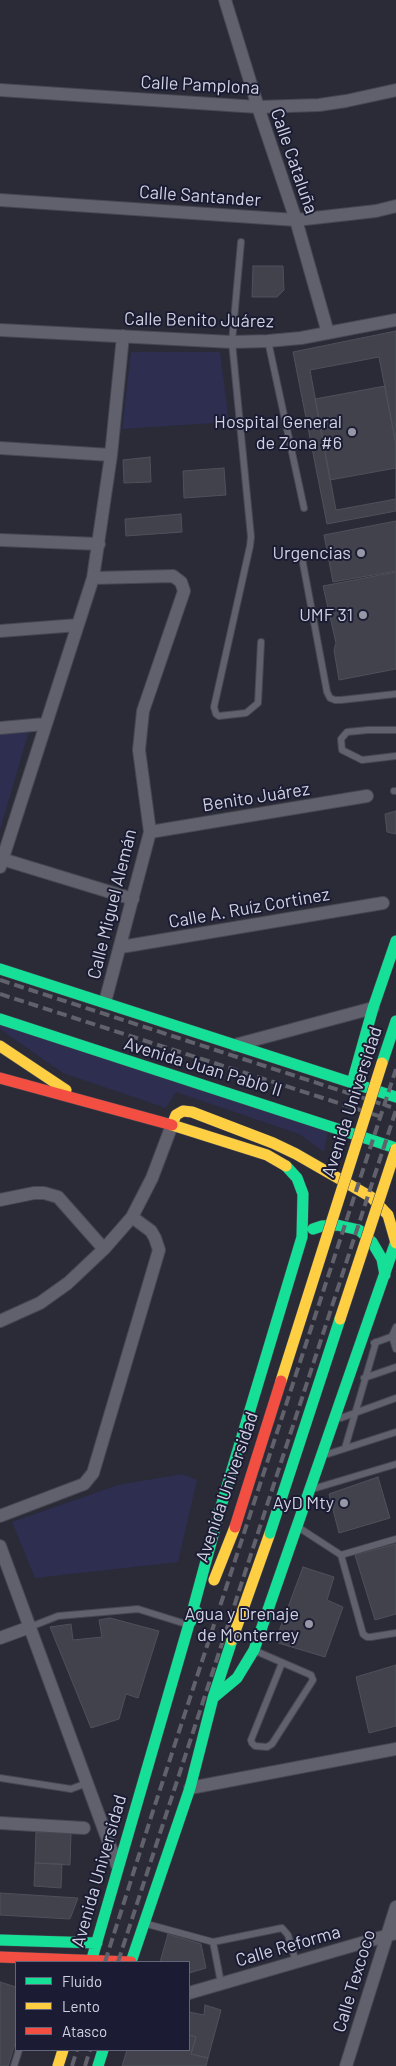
<!DOCTYPE html>
<html>
<head>
<meta charset="utf-8">
<style>
  body { margin:0 }
  #map { position:relative; width:396px; height:2066px; overflow:hidden; background:#2a2b37; font-family:Barlow,sans-serif }
  canvas { display:block }
  .legend { position:absolute; left:15px; top:1961px; width:175px; height:90px; box-sizing:border-box; background:#1b1c33; border:1px solid #636579; margin:0; padding:6px 9px; list-style:none; font-size:15px; color:#d0d2e2 }
  .legend li { display:flex; align-items:center; gap:10px; height:25px }
  .legend b { width:25px; border:1px solid #636579 }
</style>
</head>
<body>
<div id="map">
<canvas width="396" height="2066"></canvas>
<ul class="legend">
<li><b style="height:6px;background:#16e098"></b>Fluido</li>
<li><b style="height:6px;background:#ffcf43"></b>Lento</li>
<li><b style="height:6px;background:#f24e42"></b>Atasco</li>
</ul>
</div>
<script>
const g = document.querySelector('canvas').getContext('2d');
g.lineJoin = 'round';
function fill(path, color) {
  g.fillStyle = color;
  g.fill(path, 'evenodd');
}
function toPath(rows) {
  const path = new Path2D();
  for (const r of rows) {
    path.moveTo(r[0], r[1]);
    for (let i = 2; i < r.length; i += 2) path.lineTo(r[i], r[i + 1]);
  }
  return path;
}
function stroke(path, color, width, dash) {
  g.strokeStyle = color;
  g.lineWidth = width;
  g.lineCap = dash ? 'butt' : 'round';
  g.setLineDash(dash || []);
  g.stroke(path);
}
function write(font, color, halo, rows, align = 'center') {
  g.font = font + ' Barlow,sans-serif';
  g.lineWidth = 4;
  g.setLineDash([]);
  g.textBaseline = 'middle';
  g.strokeStyle = halo;
  g.fillStyle = color;
  for (const [text, x, y, turn = 0] of rows) {
    g.save();
    g.translate(x, y);
    g.rotate((+turn || 0) * Math.PI / 180);
    g.textAlign = isNaN(turn) ? turn : align;
    if (halo) g.strokeText(text, 0, 0);
    g.fillText(text, 0, 0);
    g.restore();
  }
}
fill(toPath([
  [131,352,220,352,229,422,122,429],
  [30,728,0,830,0,730],
  [0,1025,329,1127,324,1152,299,1134,176,1092,166,1108,63,1073,0,1029],
  [182,1474,197,1480,178,1562,35,1578,12,1522,118,1485]
]), '#2d2e50');
const building = toPath([
  [253,266,283,266,284,290,277,297,252,297,253,266],
  [396,331,396,511,327,524,293,352,396,331],
  [379,357,396,445,396,499,336,510,310,370,379,357],
  [385,386,396,445,396,468,330,480,315,399,385,386],
  [150,457,151,482,124,483,123,460,150,457],
  [224,468,226,495,184,498,183,471,224,468],
  [181,514,182,532,126,536,125,519,181,514],
  [396,521,396,571,333,582,324,535,396,521],
  [396,572,396,669,339,680,334,650,336,643,323,586,396,572],
  [396,811,396,834,387,832,385,814,396,811],
  [378,1477,390,1518,339,1533,329,1494,378,1477],
  [396,1544,396,1614,375,1620,355,1555,396,1544],
  [303,1567,334,1577,327,1600,343,1607,325,1657,275,1642,303,1567],
  [110,1618,159,1631,138,1698,126,1694,119,1719,91,1728,50,1627,71,1624,73,1640,102,1637,99,1620,110,1618],
  [396,1665,396,1726,369,1733,356,1677,396,1665],
  [36,1832,71,1833,70,1865,35,1863,36,1832],
  [35,1863,62,1864,61,1888,34,1886,35,1863],
  [0,1893,78,1898,70,1919,0,1915,0,1893],
  [168,1934,201,1944,206,1968,189,1973,189,1962,160,1962,168,1934],
  [0,1982,16,1987,16,2041,8,2066,0,2066,0,1982],
  [205,2005,221,2010,208,2058,191,2054,196,2037,189,2035,189,2012,204,2015,205,2005],
  [189,2035,196,2037,191,2054,208,2058,206,2066,122,2066,127,2050,189,2050,189,2035]
]);
fill(building, '#41424c');
stroke(building, '#4f505a', 1);
const lane = toPath([
  [241,242,232,342,251,537,250,546,214,707,216,714,219,716,246,713,258,703,261,642],
  [268,341,304,508],
  [302,558,327,692,330,698,335,700,341,700,396,694],
  [396,730,368,730,347,732,341,739,342,750,362,760,396,756],
  [394,791,396,791],
  [396,1327,392,1336,396,1349],
  [374,1343,396,1335],
  [364,1378,396,1367],
  [341,1418,396,1398],
  [345,1448,376,1342],
  [328,1454,396,1432],
  [316,1488,396,1464],
  [301,1529,341,1555,363,1634,367,1637,371,1637,396,1633],
  [341,1555,396,1539],
  [30,1627,58,1616,138,1609,186,1624],
  [258,1652,311,1675,313,1680,272,1744,267,1747,255,1746,252,1743,251,1740,282,1663],
  [0,1778,71,1789,87,1783],
  [147,1924,213,1942],
  [221,1983,213,1942,282,1928,288,1935,296,1962],
  [14,2066,19,2050]
]);
const street = toPath([
  [225,0,258,107,296,220,328,333],
  [0,90,258,107,319,105,346,101,396,90],
  [0,200,296,220,376,211,396,206],
  [0,330,232,342,268,341,301,338,396,320],
  [0,448,111,455],
  [0,540,99,544],
  [93,578,173,576,181,582,184,591,143,711,139,750,150,832,105,1002],
  [0,631,78,625],
  [0,728,45,724],
  [150,832,367,796],
  [2,859,133,899],
  [0,867,93,578,111,455,123,336],
  [121,947,383,903],
  [235,1045,373,1008],
  [0,1200,34,1193,44,1193,58,1197,104,1249],
  [0,1321,40,1303,68,1283,104,1249,132,1217,152,1178,172,1125],
  [0,1516,84,1484,93,1473,159,1250,155,1238,151,1231,132,1217],
  [0,1546,117,1865],
  [0,1638,30,1627],
  [190,1788,396,1749],
  [0,1823,84,1828],
  [189,1993,396,1933],
  [346,2066,396,1907]
]);
const fast = toPath([
  [0,969,396,1097],
  [0,1019,396,1148],
  [382,1063,396,1021],
  [352,1083,373,1008,396,941],
  [313,1229,322,1226,337,1225,359,1230,372,1242,382,1259,385,1275],
  [189,1624,219,1513,302,1237,303,1194,297,1178,286,1166],
  [213,1698,237,1678,254,1650,396,1241],
  [0,1940,97,1943],
  [91,1962,189,1624,197,1612],
  [131,1962,190,1788,213,1698,232,1640],
  [98,2066,103,2050]
]);
const slow = toPath([
  [0,1046,66,1090],
  [286,1166,267,1155,172,1125,176,1115,183,1111,192,1112,273,1143,296,1154,371,1197,388,1215,396,1243],
  [214,1580,235,1527],
  [232,1640,270,1533],
  [58,2066,63,2050]
]);
const jam = toPath([
  [0,1078,172,1125],
  [0,1957,131,1962]
]);
stroke(lane, '#454752', 8);
stroke(street, '#454752', 14);
stroke(fast, '#454752', 12);
stroke(slow, '#454752', 12);
stroke(jam, '#454752', 12);
stroke(lane, '#60616c', 6);
stroke(street, '#60616c', 12);
stroke(fast, '#16e098', 11);
stroke(slow, '#ffcf43', 11);
stroke(jam, '#f24e42', 11);
stroke(toPath([
  [0,980,391,1107],
  [0,994,385,1118],
  [105,1962,153,1811,396,1069],
  [118,1962,396,1110],
  [72,2066,77,2050],
  [85,2066,90,2050]
]), '#61616b', 4, [10, 5]);
const fastBridge = toPath([
  [270,1533,340,1319]
]);
const slowBridge = toPath([
  [340,1319,396,1149],
  [281,1381,382,1063]
]);
const jamBridge = toPath([
  [235,1527,281,1381]
]);
stroke(fastBridge, '#454752', 12, []);
stroke(slowBridge, '#454752', 12, []);
stroke(jamBridge, '#454752', 12, []);
stroke(fastBridge, '#16e098', 11);
stroke(slowBridge, '#ffcf43', 11);
stroke(jamBridge, '#f24e42', 11);
for (const [x, y, r, color] of [
  [352,432,5,"#9698a6"],
  [361,553,5,"#9698a6"],
  [363,615,5,"#9698a6"],
  [344,1503,5,"#9698a6"],
  [309,1624,5,"#9698a6"]
]) {
  const dot = new Path2D();
  dot.arc(x, y, r, 0, 2 * Math.PI);
  g.fillStyle = color;
  g.fill(dot);
  stroke(dot, '#1b1c33', 2);
}
write('18px', '#d0d2e2', '#1b1c33', [
  ["Calle Pamplona",200,85,3],
  ["Calle Cataluña",294,161,71],
  ["Calle Santander",200,196,4],
  ["Calle Benito Juárez",199,320,1],
  ["Benito Juárez",256,797,-9],
  ["Calle Miguel Alemán",112,904,-76],
  ["Calle A. Ruíz Cortinez",249,908,-10],
  ["Avenida Juan Pablo II",203,1067,17],
  ["Avenida Universidad",352,1102,-72],
  ["Avenida Universidad",227,1487,-71],
  ["Avenida Universidad",99,1871,-74],
  ["Calle Reforma",288,1946,-16],
  ["Calle Texcoco",354,1981,-73]
]);
write('18px', '#d0d2e2', '#1b1c33', [
  ["Hospital General",342,422],
  ["de Zona #6",342,443],
  ["Urgencias",351,553],
  ["UMF 31",353,615],
  ["AyD Mty",334,1503],
  ["Agua y Drenaje",299,1614],
  ["de Monterrey",299,1635]
], 'right');
</script>
</body>
</html>
